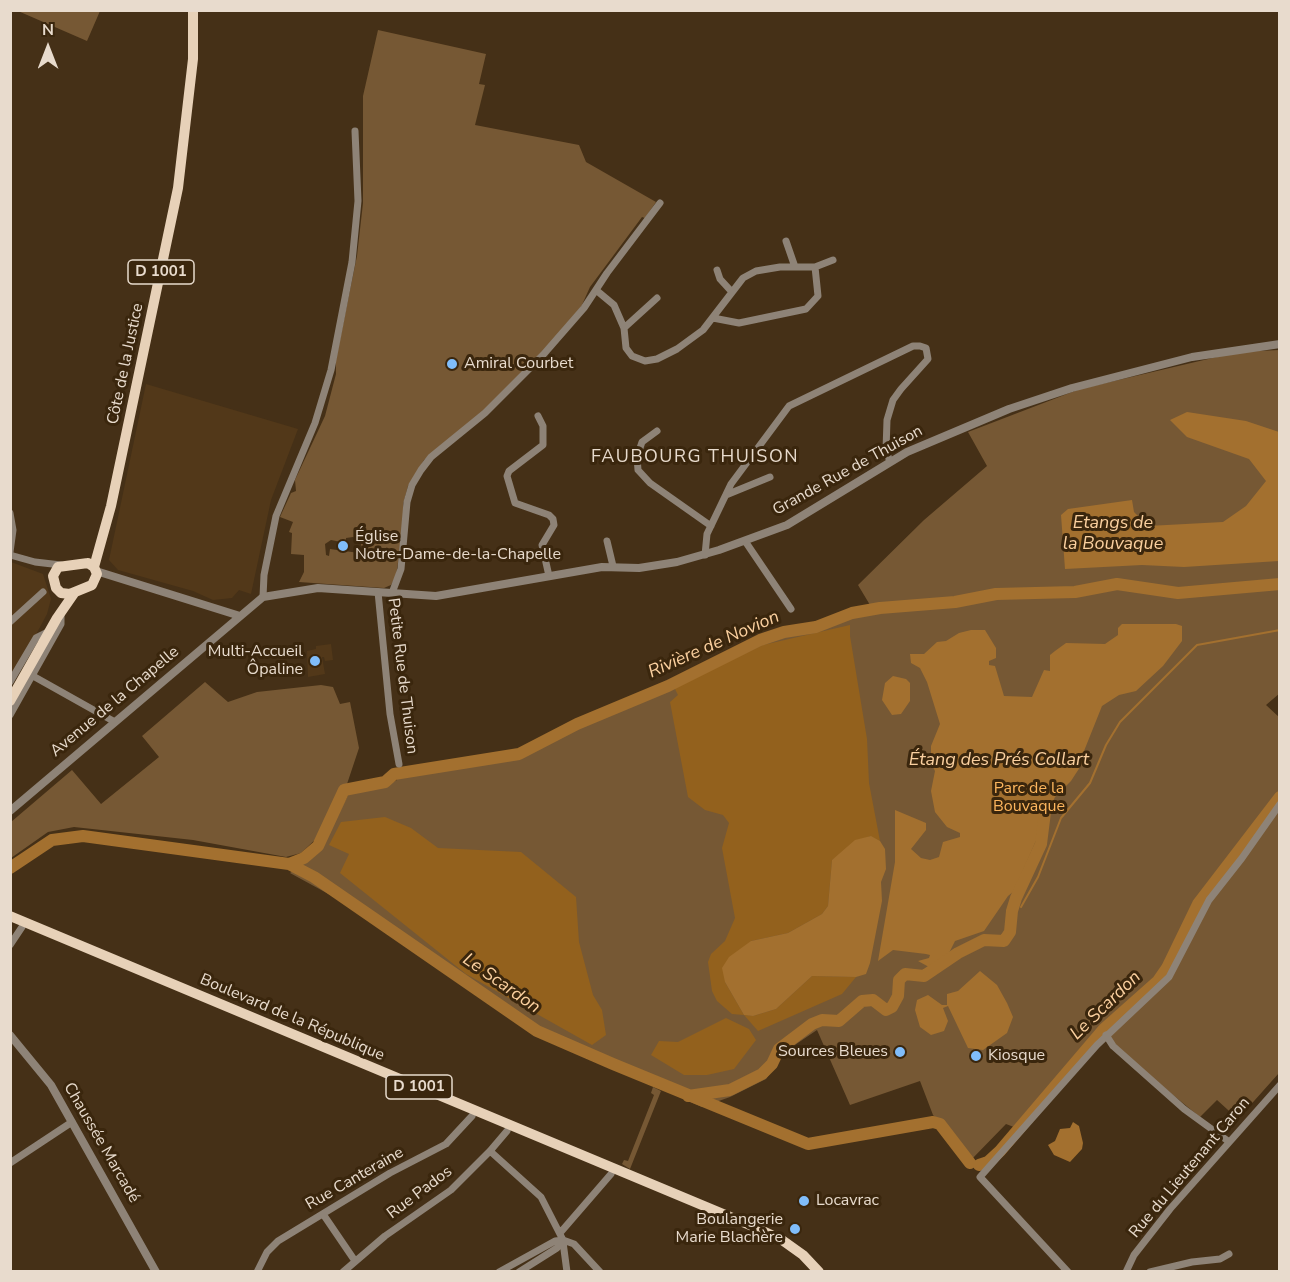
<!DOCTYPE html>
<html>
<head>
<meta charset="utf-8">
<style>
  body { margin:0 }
  #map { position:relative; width:1290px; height:1282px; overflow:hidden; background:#453017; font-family:"Nunito Sans",sans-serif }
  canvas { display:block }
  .frame { position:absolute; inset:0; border:12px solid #e8dbcd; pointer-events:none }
  .north { position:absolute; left:18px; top:18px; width:60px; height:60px; -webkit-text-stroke:4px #3a260d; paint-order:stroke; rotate:0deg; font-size:16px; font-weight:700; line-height:24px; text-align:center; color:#e8dbcd }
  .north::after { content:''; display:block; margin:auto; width:21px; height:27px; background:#e8dbcd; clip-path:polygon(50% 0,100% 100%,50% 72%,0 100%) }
</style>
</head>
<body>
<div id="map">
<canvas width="1290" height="1282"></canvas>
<div class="frame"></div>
<div class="north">N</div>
</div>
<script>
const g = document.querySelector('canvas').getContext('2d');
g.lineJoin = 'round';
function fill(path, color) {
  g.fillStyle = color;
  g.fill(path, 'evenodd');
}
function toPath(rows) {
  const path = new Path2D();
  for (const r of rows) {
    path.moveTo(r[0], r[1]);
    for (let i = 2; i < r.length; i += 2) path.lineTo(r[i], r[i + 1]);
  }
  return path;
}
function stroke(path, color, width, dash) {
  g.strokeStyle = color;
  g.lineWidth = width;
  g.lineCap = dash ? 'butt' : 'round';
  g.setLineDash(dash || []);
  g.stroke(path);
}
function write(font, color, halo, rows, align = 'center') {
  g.font = font + ' "Nunito Sans",sans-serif';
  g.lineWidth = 6;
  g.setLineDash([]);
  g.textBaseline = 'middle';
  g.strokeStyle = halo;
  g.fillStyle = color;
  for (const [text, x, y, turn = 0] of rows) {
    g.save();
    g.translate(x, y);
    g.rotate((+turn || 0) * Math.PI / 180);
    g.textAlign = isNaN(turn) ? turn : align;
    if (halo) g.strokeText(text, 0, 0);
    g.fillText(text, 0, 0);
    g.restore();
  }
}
fill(toPath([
  [146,384,298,429,271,500,251,594,239,590,232,598,213,600,193,591,118,570,109,560],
  [11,562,43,574,51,599,47,614,11,681],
  [331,644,333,660,325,661,324,657,322,657,325,674,308,677,307,651,316,649,316,646]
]), '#523819');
fill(toPath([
  [18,11,100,11,87,41],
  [378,30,486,54,479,84,485,85,475,125,579,145,586,162,656,202,645,218,642,217,590,287,581,307,512,388,424,460,408,486,403,504,403,529,396,576,391,585,384,588,299,582,304,572,304,555,291,554,292,533,289,532,293,522,280,517,291,493,296,491,295,480,325,416,336,374,336,359,357,256,363,203,363,96],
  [353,537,359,540,362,547,359,553,330,549,329,556,326,555,325,544,331,540,346,543,346,538],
  [1279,350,1280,693,1266,705,1280,718,1279,1073,1238,1119,1217,1100,1200,1117,1102,1037,1019,1129,1006,1124,971,1160,933,1115,920,1081,850,1105,817,1030,786,1051,766,1079,730,1097,702,1107,532,1033,334,897,290,873,321,849,350,791,385,786,397,780,396,771,518,750,576,722,667,684,759,638,785,630,815,625,870,605,858,585,924,520,987,466,968,432,1080,389,1238,352],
  [205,682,228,702,257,692,321,685,333,687,340,704,350,702,359,748,347,784,335,798,318,837,301,853,286,857,193,840,74,827,48,832,11,858,11,822,72,770,101,804,159,757,142,736],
  [653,1087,661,1091,630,1169,622,1164,624,1160,628,1161,654,1095,651,1093]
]), '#765834');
fill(toPath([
  [850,625,850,636,867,739,869,783,880,841,870,836,832,860,828,906,822,914,788,933,751,941,725,982,744,1015,753,1016,776,1009,812,976,856,977,842,994,758,1031,744,1015,732,1014,717,1001,712,991,708,962,711,954,725,941,735,918,722,848,729,823,723,815,705,810,688,797,670,702,678,695,674,687,763,645],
  [385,817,411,828,438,848,521,852,576,897,579,942,593,995,602,1010,606,1035,592,1045,466,974,340,873,349,854,329,845,341,822],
  [726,1018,749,1029,756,1040,734,1069,707,1075,684,1075,651,1055,659,1041,678,1042]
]), '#93611d');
fill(toPath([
  [1187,412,1246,421,1279,432,1279,561,1184,567,1142,565,1065,569,1061,515,1068,509,1132,500,1134,512,1148,526,1223,522,1246,506,1266,481,1249,459,1187,437,1170,420],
  [1122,624,1176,624,1182,626,1182,641,1163,666,1136,691,1119,695,1102,706,1084,751,1082,764,1071,781,1055,797,1014,891,1008,896,984,931,955,941,947,957,929,967,918,961,929,958,930,955,926,954,893,950,878,961,895,862,895,810,926,823,926,830,911,849,921,858,930,860,939,857,943,842,960,837,960,833,947,827,935,812,931,791,935,771,931,763,931,746,940,724,927,682,920,668,911,663,910,654,924,654,937,642,946,641,959,633,971,630,985,630,996,648,996,658,989,661,989,665,995,666,1004,696,1032,697,1044,670,1050,671,1050,655,1055,651,1066,643,1105,644,1118,635,1118,628],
  [893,676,906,679,910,683,910,701,901,714,892,715,882,700,885,683],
  [871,836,880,841,885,849,886,869,881,882,882,901,870,963,866,974,856,977,812,976,776,1009,753,1016,744,1015,725,982,722,968,729,957,751,941,788,933,822,914,828,906,832,860,855,840],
  [980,971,997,985,1007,1003,1013,1017,1007,1033,983,1050,968,1048,948,1006,943,1008,948,1021,944,1031,931,1035,920,1027,915,1010,917,1000,928,995,942,1005,947,1005,947,994,958,991],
  [1073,1122,1079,1126,1083,1143,1082,1149,1070,1162,1054,1155,1048,1145,1055,1141,1060,1129,1070,1128]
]), '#a3702f');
stroke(toPath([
  [1021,907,1038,877,1061,818,1090,783,1106,745,1120,722,1197,645,1280,630],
  [1012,911,1014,910]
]), '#a3702f', 2);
stroke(toPath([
  [289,864,304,858,318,846,344,790,385,782,394,774,519,754,577,724,668,686,760,640,784,632,816,627,852,613,880,608,955,602,996,594,1075,592,1117,584,1178,593,1280,584],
  [10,868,52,840,83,836,289,864,314,877,537,1031,613,1064,808,1144,933,1122,940,1124,970,1163],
  [688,1096,730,1090,762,1074,772,1064,779,1049,812,1024,822,1020,839,1021,862,1001,873,1000,886,1010,892,1007,898,996,899,980,905,974,924,976,958,953,984,940,1004,941,1010,932,1012,911,1016,898,1041,844,1045,812],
  [979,1165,988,1162,1000,1151,1104,1029,1158,981,1167,968,1198,904,1280,797]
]), '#a3702f', 12);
stroke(toPath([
  [786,241,795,267],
  [717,270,720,279,731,291],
  [596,290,614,305,624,328,626,348,632,356,645,361,657,359,677,349,703,330,743,278,756,271,780,267,815,267,833,260],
  [713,318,739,323,806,309,818,296,815,267],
  [624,328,657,298],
  [538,416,543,426,543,445,509,471,507,476,515,503,549,515,553,519,554,525,542,545,549,576],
  [657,431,642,442,637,457,638,470,650,483,711,526],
  [726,495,770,477],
  [10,513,13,530,10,552],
  [607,541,613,566],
  [745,541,791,609],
  [10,555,35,562,61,565],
  [705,555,707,534,731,484,789,406,913,346,920,346,926,348,928,359,901,389,893,400,887,420,886,450,890,462],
  [378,592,390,714,399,764],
  [392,593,401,569,407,502,412,485,421,470,431,457,485,413,543,355,584,308,607,273,660,203],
  [263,597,264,575,276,516,315,423,331,370,352,262,358,201,355,131],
  [10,622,43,592],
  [33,676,115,722],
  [10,682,36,638,50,631],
  [10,715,61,624,61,613],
  [10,945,22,927],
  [1106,1035,1113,1046,1184,1109,1228,1141],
  [490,1151,541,1197,563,1240],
  [10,1163,72,1122],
  [323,1214,355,1261],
  [560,1233,611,1174],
  [563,1240,574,1244,600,1272],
  [563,1242,567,1272],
  [257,1272,267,1252,278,1241,390,1173,446,1144,472,1116],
  [343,1272,385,1236,451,1190,490,1151,507,1131],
  [499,1272,555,1241,563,1240],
  [519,1272,557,1248,563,1240],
  [1068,1272,980,1177,1097,1045,1169,977,1209,900,1242,858,1280,804],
  [1126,1272,1134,1255,1170,1209,1280,1085],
  [1150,1272,1192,1262,1220,1259,1229,1254]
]), '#8e8377', 7);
stroke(toPath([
  [96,571,240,616],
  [10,811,263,597,318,588,436,596,602,567,639,568,677,562,719,550,787,525,907,452,1009,409,1072,388,1192,357,1280,344],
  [10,1035,51,1085,156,1272]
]), '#8e8377', 8);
stroke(toPath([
  [88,563,94,567,97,574,92,585,70,594,61,593,56,588,53,576,58,567,88,563],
  [94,567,111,506,178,188,193,59,193,10],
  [10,701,57,618,75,592],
  [10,916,752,1226,782,1240,803,1255,819,1272]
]), '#e7d1b8', 10);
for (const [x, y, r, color] of [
  [452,364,6,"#80bdfa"],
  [343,546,6,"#80bdfa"],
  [315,661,6,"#80bdfa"],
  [900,1052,6,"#80bdfa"],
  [976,1056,6,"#80bdfa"],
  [804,1201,6,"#80bdfa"],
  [795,1229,6,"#80bdfa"]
]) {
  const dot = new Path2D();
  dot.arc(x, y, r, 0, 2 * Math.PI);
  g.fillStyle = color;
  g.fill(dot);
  stroke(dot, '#3a260d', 2);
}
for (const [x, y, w] of [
  [161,272,66],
  [419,1087,66]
]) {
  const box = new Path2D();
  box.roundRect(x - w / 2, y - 12, w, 24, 4.5);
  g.fillStyle = '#3a260d';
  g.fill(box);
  stroke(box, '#e8dbcd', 1.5);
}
write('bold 15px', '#e8dbcd', null, [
  ["D 1001",161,272],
  ["D 1001",419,1087]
]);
write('16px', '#e8dbcd', '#3a260d', [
  ["Côte de la Justice",126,364,-78],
  ["Grande Rue de Thuison",848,471,-29],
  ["Petite Rue de Thuison",402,676,83],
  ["Avenue de la Chapelle",115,702,-40],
  ["Boulevard de la République",292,1018,23],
  ["Chaussée Marcadé",101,1143,60],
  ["Rue du Lieutenant Caron",1190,1168,-50],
  ["Rue Canteraine",355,1179,-30],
  ["Rue Pados",420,1193,-37]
]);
write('16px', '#e8dbcd', '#3a260d', [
  ["Amiral Courbet",464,364],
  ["Église",355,537],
  ["Notre-Dame-de-la-Chapelle",355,555],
  ["Multi-Accueil",303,652,"right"],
  ["Ôpaline",303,670,"right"],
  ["Sources Bleues",888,1052,"right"],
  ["Kiosque",988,1056],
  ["Locavrac",816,1201],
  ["Boulangerie",783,1220,"right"],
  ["Marie Blachère",783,1238,"right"]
], 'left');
write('16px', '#fdb65e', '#3a260d', [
  ["Parc de la",1029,789],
  ["Bouvaque",1029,807]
]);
g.letterSpacing = '1.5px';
write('18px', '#e8dbcd', '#3a260d', [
  ["FAUBOURG THUISON",695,458]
]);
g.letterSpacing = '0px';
write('italic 18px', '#fbd09f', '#3a260d', [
  ["Etangs de",1113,524],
  ["la Bouvaque",1113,545],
  ["Rivière de Novion",714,645,-24],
  ["Étang des Prés Collart",999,761],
  ["Le Scardon",501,984,35],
  ["Le Scardon",1106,1006,-44]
]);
</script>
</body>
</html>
